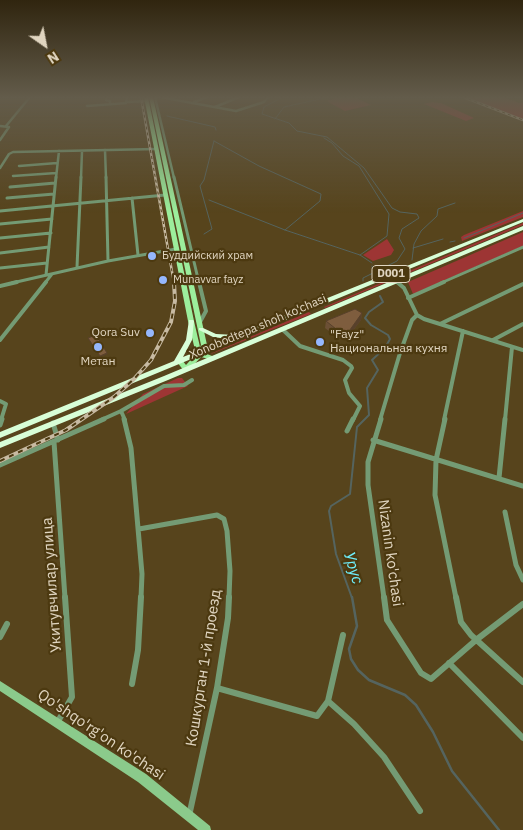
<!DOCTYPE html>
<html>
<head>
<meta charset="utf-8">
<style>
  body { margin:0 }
  #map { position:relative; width:523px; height:830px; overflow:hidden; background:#57441c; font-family:"IBM Plex Sans",sans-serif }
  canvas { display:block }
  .north { position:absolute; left:20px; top:20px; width:50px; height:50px; -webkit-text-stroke:4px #4c3910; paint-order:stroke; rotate:147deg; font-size:14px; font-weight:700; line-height:20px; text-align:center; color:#e0d5c0 }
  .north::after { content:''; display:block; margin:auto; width:18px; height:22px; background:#e0d5c0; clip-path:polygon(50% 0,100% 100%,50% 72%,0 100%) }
</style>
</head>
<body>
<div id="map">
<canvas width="523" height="830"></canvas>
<div class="north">N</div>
</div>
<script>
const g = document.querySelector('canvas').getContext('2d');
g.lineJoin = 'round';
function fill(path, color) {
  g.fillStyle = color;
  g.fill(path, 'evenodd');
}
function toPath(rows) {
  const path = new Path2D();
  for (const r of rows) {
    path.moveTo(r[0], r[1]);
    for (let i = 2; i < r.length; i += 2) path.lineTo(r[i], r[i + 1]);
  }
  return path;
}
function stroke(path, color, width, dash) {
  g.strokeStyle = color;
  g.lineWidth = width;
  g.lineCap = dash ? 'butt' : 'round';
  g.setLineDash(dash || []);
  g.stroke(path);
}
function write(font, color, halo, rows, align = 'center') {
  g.font = font + ' "IBM Plex Sans",sans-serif';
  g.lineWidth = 4.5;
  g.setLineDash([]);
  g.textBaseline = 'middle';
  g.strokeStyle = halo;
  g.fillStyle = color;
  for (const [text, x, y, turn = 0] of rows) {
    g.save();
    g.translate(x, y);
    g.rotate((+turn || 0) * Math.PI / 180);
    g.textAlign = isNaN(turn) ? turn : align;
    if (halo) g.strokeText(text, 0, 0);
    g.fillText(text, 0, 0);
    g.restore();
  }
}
fill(toPath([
  [339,97,355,97,371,105,345,111,328,102,328,100],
  [465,97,504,97,519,103,523,102,523,119],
  [432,102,441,103,474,118,466,121,424,104],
  [523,211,523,217,462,241,461,237,464,235],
  [523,223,523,225,325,308,324,307],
  [523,232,523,246,413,294,408,282],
  [387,239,394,250,391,255,373,261,363,255],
  [309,312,311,314,211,354,212,353],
  [178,378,182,378,188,386,126,414,143,394]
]), '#9d3534');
stroke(toPath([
  [283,97,264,107,262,114,289,123,297,131,327,137,364,168,392,208,400,212,417,214,419,218,402,229,399,238,405,249,397,261,363,278,363,281],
  [167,116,215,127,216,130],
  [275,119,284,107,329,97],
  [324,138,332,143,343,156,359,166,389,214,387,236,360,255],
  [214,141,259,166,321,194,320,201,285,230],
  [209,200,285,230,360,255,372,263],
  [204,234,212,229,200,186,204,180,214,141],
  [464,238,523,213],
  [450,242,455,241],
  [413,248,443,239],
  [412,260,414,244,421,231,437,216,438,209,455,203],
  [372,266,373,273]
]), '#55645f', 1);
stroke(toPath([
  [352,598,336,554,329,511,331,506,350,494,357,427,369,415,367,388,378,370,372,360,385,348,390,339,388,335,371,325,365,318,369,312,383,302,380,296]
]), '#55645f', 2);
stroke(toPath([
  [352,597,357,626,349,649,351,659,358,670,369,680,405,695,416,705,433,732,452,771,499,830]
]), '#55645f', 2.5);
stroke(toPath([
  [107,97,106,100,110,101,110,104],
  [155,97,174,178],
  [160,97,236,111,264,102,268,97],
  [126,102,146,101],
  [194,102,207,97],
  [87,106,126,103,127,97],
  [215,107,239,97],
  [0,126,9,127,0,140],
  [6,126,30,97],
  [105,150,106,178],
  [19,166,57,163],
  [0,168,9,154,13,152,156,149],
  [13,176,56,173],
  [56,178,59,151],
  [81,178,82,151]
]), '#749b74', 2.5);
stroke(toPath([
  [106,177,108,261],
  [174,177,199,283],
  [10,187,55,183],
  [7,198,54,194],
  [132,198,138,255],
  [0,211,165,195],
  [0,224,52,219],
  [0,238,51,233],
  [0,253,49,247],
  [77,267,81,177],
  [0,268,47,263],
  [46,275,56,177],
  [396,281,399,283],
  [12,283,108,261,176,249],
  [45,283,52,274],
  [441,283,523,247]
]), '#749b74', 3);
stroke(toPath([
  [199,282,206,311,200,322],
  [397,282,404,288,417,315,424,319,523,350],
  [0,286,17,282],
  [408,298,444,282],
  [440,324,523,284],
  [282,329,300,346,343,360,351,366,352,368,345,380,349,393,360,406,353,420],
  [0,340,46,282],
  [493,340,523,324],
  [0,401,6,404,1,420],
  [121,411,125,420],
  [101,420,121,411,164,386,184,385,192,380],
  [380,420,400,353,412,320,417,315],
  [444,420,463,331],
  [505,420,512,347]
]), '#749b74', 4);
stroke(toPath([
  [124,419,131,448,142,574,141,598],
  [381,419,368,462,368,485,384,598],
  [445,419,436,460,435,495,456,598],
  [53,423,58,440],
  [0,425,2,419],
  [347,431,353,419],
  [373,440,523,486],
  [54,442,65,598],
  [0,465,104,419],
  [499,478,505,419],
  [505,512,516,565,523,580],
  [139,529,217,515,224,519,227,531,230,571,229,598]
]), '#749b74', 5);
stroke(toPath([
  [384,597,387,620,421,673,431,679,476,640,523,604],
  [456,597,461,622,471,635,523,682],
  [0,637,7,624],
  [449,663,523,738],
  [132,684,138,650,141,597],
  [217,688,317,716,328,701,343,635],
  [328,701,354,724,384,757,420,811],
  [57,723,72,697,65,597],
  [189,816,217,688,228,618,229,597]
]), '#749b74', 6);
fill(toPath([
  [0,681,146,774,210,826,211,830,198,830,138,782,0,691,0,681]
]), '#8bca8b');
fill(toPath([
  [144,97,148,97,194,321,200,347,201,345,149,97,153,97,207,345,204,353,215,357,216,358,213,360,201,357,188,371,184,371,177,362,180,360,182,360,186,365,196,354,188,321,144,97]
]), '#9cee9c');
fill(toPath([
  [523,219,523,222,0,438,0,432,174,361,186,340,189,320,193,320,194,321,192,340,183,357,228,339,213,337,199,330,199,328,203,328,216,334,236,335,523,219],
  [523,226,523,230,168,380,0,448,0,442,164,376,523,226]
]), '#d8fed7');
const railFar1 = toPath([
  [141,97,174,283],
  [463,97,523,120]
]);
const rail = toPath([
  [0,461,66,430,114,397,134,379,151,360,171,322,175,301,174,282]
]);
stroke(railFar1, '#c7baa2', 2.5);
stroke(rail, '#c7baa2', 4);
stroke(railFar1, '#4c3910', 1, [3]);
stroke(rail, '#4c3910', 2, [5]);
fill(toPath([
  [362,313,361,320,346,340,335,336,325,328,326,321]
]), '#6c5035');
fill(toPath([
  [362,313,361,320,346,340,347,334],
  [107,353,108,354,100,357,100,356]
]), '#58412b');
const building = toPath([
  [355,309,362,313,347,334,336,329,326,321,355,309],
  [96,335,107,353,100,356,88,338,96,335]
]);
fill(building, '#7e5d3e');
stroke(building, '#58412b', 1);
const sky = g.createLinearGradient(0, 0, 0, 213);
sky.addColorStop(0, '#30250f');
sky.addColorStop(0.46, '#635c4b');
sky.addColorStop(1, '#635c4b00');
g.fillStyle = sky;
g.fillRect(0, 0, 523, 213);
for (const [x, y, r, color] of [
  [152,256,5,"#95b7fd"],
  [163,280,5,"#95b7fd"],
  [150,333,5,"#95b7fd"],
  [320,342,5,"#95b7fd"],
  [98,347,5,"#95b7fd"]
]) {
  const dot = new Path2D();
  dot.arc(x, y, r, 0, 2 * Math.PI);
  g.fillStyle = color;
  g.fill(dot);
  stroke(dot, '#4c3910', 2);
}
write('11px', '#e0d5c0', '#4c3910', [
  ["Буддийский храм",162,256],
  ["Munavvar fayz",173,280]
], 'left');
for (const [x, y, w] of [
  [391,274,38]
]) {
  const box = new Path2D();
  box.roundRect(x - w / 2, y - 8.5, w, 17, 4);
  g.fillStyle = '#4c3910';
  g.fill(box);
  stroke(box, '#e0d5c0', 1);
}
write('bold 11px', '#e0d5c0', null, [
  ["D001",391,274]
]);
write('12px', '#e0d5c0', '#4c3910', [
  ["Xonobodtepa shoh ko'chasi",258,327,-23]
]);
write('12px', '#e0d5c0', '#4c3910', [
  ["Qora Suv",140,333],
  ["\"Fayz\"",330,335,"left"],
  ["Национальная кухня",330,349,"left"],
  ["Метан",98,362,"center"]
], 'right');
write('15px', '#e0d5c0', '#4c3910', [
  ["Nizanin ko'chasi",390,553,82],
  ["Укитувчилар улица",52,585,-94],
  ["Кошкурган 1-й проезд",204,668,-81],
  ["Qo'shqo'rg'on ko'chasi",101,735,34]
]);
write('italic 16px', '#6ff0fd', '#4c3910', [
  ["Урус",353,568,73]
]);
</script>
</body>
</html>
